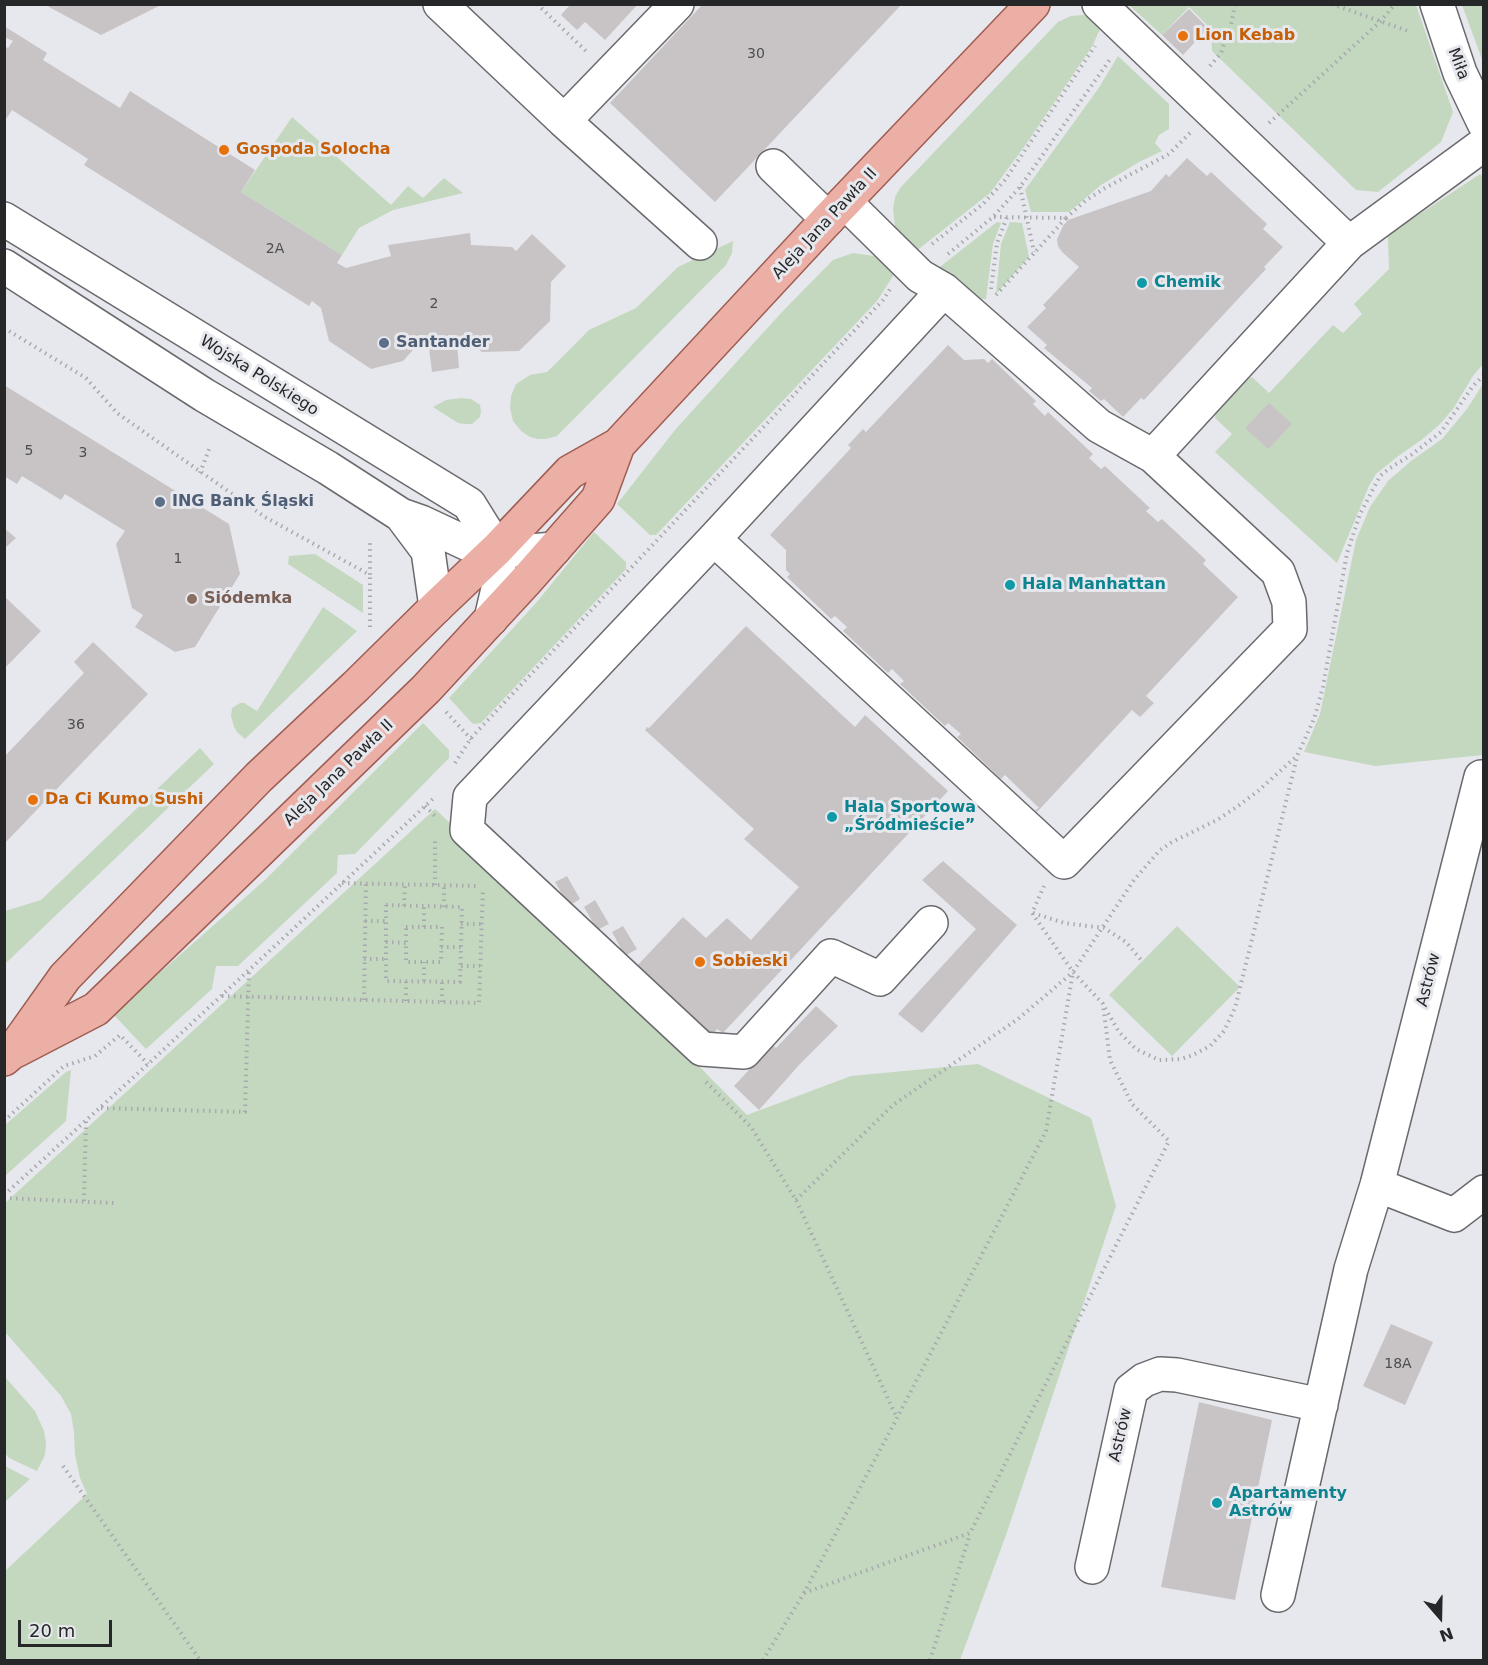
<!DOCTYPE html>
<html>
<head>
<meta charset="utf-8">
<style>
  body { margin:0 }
  #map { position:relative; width:1488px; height:1665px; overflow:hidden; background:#e7e8ed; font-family:"DejaVu Sans",sans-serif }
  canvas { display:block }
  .frame { position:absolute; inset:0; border:6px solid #262728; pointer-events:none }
  .north { position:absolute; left:1410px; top:1587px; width:60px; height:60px; -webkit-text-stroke:4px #e7e8ed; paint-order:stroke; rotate:160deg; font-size:16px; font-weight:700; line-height:24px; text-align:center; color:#262728 }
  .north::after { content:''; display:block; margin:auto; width:21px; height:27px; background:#262728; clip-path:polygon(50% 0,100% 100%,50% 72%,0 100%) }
  .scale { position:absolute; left:18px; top:1620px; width:94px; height:27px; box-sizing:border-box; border:3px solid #262728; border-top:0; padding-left:8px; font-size:18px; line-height:21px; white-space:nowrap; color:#262728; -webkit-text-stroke:4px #e7e8ed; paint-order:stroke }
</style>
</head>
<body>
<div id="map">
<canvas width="1488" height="1665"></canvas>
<div class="frame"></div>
<div class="north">N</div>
<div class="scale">20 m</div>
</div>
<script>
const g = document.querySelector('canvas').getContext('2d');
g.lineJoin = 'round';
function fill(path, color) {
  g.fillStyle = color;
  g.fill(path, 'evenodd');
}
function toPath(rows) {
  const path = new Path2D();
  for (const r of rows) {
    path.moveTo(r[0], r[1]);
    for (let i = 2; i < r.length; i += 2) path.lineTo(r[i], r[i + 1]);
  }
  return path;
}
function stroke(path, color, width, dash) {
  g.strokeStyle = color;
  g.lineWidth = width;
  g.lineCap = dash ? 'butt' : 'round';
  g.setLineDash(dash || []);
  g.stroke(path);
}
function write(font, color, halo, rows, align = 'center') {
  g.font = font + ' "DejaVu Sans",sans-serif';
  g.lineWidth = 6;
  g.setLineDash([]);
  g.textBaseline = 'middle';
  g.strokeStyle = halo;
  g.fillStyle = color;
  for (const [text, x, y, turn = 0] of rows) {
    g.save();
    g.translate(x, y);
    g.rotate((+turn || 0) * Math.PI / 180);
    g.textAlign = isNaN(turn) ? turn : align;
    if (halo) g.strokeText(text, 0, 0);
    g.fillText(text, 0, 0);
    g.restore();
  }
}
fill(toPath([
  [1129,5,1416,5,1453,112,1441,142,1378,192,1356,190,1212,51,1211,29,1189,7,1162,35],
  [1462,5,1483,5,1483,62],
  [1083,15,1089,16,1104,24,1098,33,1093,45,1024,147,990,193,915,252,898,233,895,227,893,209,895,197,900,188,1058,22,1071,16],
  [1118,56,1169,104,1169,129,1159,135,1155,143,1162,151,1139,162,1101,185,1069,212,1031,212,1025,190,1098,89],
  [292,117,391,205,408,186,423,198,444,178,463,193,393,210,359,228,342,255,241,192],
  [1480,174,1484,178,1483,364,1473,376,1453,409,1440,424,1424,438,1397,457,1376,474,1369,486,1337,563,1215,452,1232,434,1215,418,1216,412,1248,379,1252,377,1269,393,1333,325,1343,333,1362,314,1354,304,1389,269,1388,237,1391,233],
  [997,222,1001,223,993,244,986,299,977,299,936,270],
  [1010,222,1022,223,1029,257,996,294,1001,244],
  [733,241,732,253,726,265,557,436,546,439,538,439,530,437,521,431,513,421,510,408,511,396,516,384,530,375,547,372,589,330,636,308,678,267],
  [853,253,874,256,895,273,877,301,656,535,650,535,617,504,675,430,781,313,833,260],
  [1483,384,1483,755,1375,766,1304,752,1320,714,1356,540,1370,507,1388,481,1411,461,1442,439,1467,409],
  [461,398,471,399,480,405,481,411,480,417,472,424,465,424,458,423,433,407,446,400],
  [594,532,626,562,626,569,481,723,473,724,449,698,536,603],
  [315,554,363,585,363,613,288,564,289,556],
  [323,607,357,631,245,739,237,732,234,727,231,716,232,708,240,703,244,703,257,711],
  [423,723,449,750,449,758,355,854,338,855,337,873,238,966,216,966,212,989,146,1049,113,1014,266,879],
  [200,748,214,764,5,964,5,911,41,900],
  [435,809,566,931,747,1115,851,1076,978,1064,1091,1118,1116,1206,1006,1535,960,1660,5,1660,5,1571,87,1494,80,1478,75,1455,74,1432,71,1414,61,1396,5,1332,5,1203],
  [1177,926,1240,987,1172,1056,1109,995],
  [71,1070,66,1121,5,1176,5,1125,66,1072],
  [5,1377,35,1411,44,1431,46,1443,45,1455,37,1471,9,1458,5,1453],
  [5,1466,30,1479,5,1502]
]), '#c3d8bf');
fill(toPath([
  [47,4,163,4,101,35,49,7],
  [566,4,638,4,605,40,585,22,577,30,561,15,569,6],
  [703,4,902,4,715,202,610,103],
  [1189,9,1208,28,1183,55,1162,35],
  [4,26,47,53,43,60,120,108,130,91,255,170,241,192,342,255,337,263,346,268,391,256,388,245,470,233,471,245,512,247,516,251,532,234,566,266,551,282,550,321,519,351,482,352,472,343,457,343,459,368,432,372,429,348,413,350,403,361,371,369,329,341,321,308,312,301,309,306,84,165,88,159,12,110,7,118,4,116,4,46,8,48,13,41,4,37],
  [1187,158,1207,176,1211,172,1267,224,1263,229,1283,247,1264,267,1266,269,1144,400,1141,398,1123,417,1104,399,1101,401,1089,391,1092,388,1044,348,1047,345,1027,327,1046,308,1043,305,1079,267,1062,252,1058,246,1057,239,1063,226,1068,220,1151,191,1166,174,1169,177],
  [948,345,964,360,984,359,988,363,992,359,1036,401,1033,404,1045,416,1048,412,1093,454,1089,458,1101,469,1105,466,1150,508,1146,511,1158,522,1162,519,1206,560,1203,564,1238,597,1146,696,1154,703,1140,717,1132,710,1037,812,1035,810,1039,808,1005,775,1001,779,957,737,961,734,948,723,945,726,900,684,904,681,892,669,888,673,843,631,847,627,835,616,831,619,787,577,790,574,786,570,786,550,770,535,851,448,848,445,863,429,866,432],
  [4,385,229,524,240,574,195,647,175,652,135,627,143,615,132,608,116,544,125,531,65,494,61,500,22,476,17,484,4,476],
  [1269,403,1292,424,1268,449,1245,428],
  [4,528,16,538,4,549],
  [4,596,41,631,4,669],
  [746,626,855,727,865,715,948,791,723,1033,717,1029,713,1034,701,1033,636,967,683,917,706,938,727,918,751,940,799,887,744,839,754,829,645,730,647,727,649,728],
  [93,642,148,694,5,843,5,756,84,673,74,662],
  [943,861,1017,925,922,1033,898,1014,976,929,922,880],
  [567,876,580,899,569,906,555,882],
  [595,900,609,924,597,930,584,907],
  [623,926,637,949,625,956,612,932],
  [816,1006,838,1026,800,1064,759,1110,734,1086,772,1045,776,1048],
  [1391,1324,1433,1342,1405,1405,1363,1386],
  [1199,1402,1272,1420,1235,1600,1161,1587]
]), '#c8c4c6');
const minor = toPath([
  [440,4,564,121,677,4],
  [1099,4,1349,243],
  [1437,4,1460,73,1484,123],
  [564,121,700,243],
  [773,166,828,219],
  [4,219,469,504,497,549,500,580,491,619],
  [4,266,204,395,328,468,401,515,421,522,468,544,475,546,530,551,554,549],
  [1153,456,1349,243,1484,144],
  [401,515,428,551,436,607],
  [714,539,1064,862,1290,629,1289,602,1278,572,1153,456,1099,426,944,290,920,276,845,202],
  [931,923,880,979,831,956,744,1052,702,1049,467,830,470,797,714,539,944,290],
  [1377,1185,1454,1215,1484,1192],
  [1092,1567,1131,1390,1144,1380,1160,1374,1177,1375,1321,1405],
  [1278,1595,1351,1269,1377,1185,1481,777,1484,777]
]);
const major = toPath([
  [15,1051,96,1009,426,689,524,583,598,499,618,445],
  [4,1059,11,1053,65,977,259,777,356,686,436,607,497,549,570,472,618,445,828,219,1033,4]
]);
stroke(minor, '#6a6a6e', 36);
stroke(major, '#9f5d53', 36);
stroke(toPath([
  [537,4,587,52],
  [1332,4,1411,32],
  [1210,66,1221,53,1231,25,1235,4],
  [1269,123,1381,21,1395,4],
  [1020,187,1034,252],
  [994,217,1066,218,1085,201,1105,188,1169,154,1190,133],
  [932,244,983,204,1005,180,1095,46],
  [948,254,993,217,1020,187,1111,58],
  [991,289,997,243,1007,217],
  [996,295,1066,218],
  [4,328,86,378,117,413,265,517,370,575,370,542],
  [200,473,210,447],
  [370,627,370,575],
  [446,712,472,740],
  [455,763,471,738,883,300,890,289],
  [425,806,436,817],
  [342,883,479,886],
  [435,885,435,841],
  [386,905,462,907,460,982,386,981,386,905],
  [404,906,405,885],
  [444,907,444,886],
  [1033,913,1064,923,1104,928,1126,942,1142,961],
  [365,921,386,921],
  [461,924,481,924],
  [406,927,442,927,441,962,406,962,406,927],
  [424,927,424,907],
  [386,942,406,943],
  [441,947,461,947],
  [364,959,386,959],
  [461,966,480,966],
  [424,981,424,962],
  [222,996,479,1003,483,889],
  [364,1000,366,884],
  [406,1001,406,981],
  [442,1002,442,982],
  [1105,1008,1119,1032,1136,1049,1159,1060,1181,1059,1193,1055,1210,1046,1224,1031,1235,1008,1297,757],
  [706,1082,751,1127,796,1200,897,1418],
  [101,1108,245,1112,249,970],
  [4,1121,64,1066,95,1056,120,1035,148,1064],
  [4,1195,148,1064,436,796],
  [4,1198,114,1203],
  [796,1200,893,1105,1018,1019,1073,972],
  [84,1201,86,1121],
  [63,1466,200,1660],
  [804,1593,970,1533,1169,1141,1132,1104,1110,1060,1103,1004,1073,972,1032,913,1044,886],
  [763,1660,804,1593,897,1418,1046,1131,1073,972,1134,880,1160,850,1172,842,1217,820,1238,806,1258,791,1297,756,1314,719,1323,687,1347,553,1360,514,1380,476,1390,468,1411,455,1441,432,1473,386,1484,375],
  [930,1660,970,1534]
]), '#a8a9ad', 4, [1.5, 4.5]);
stroke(minor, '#fff', 33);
stroke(major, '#ecafa6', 33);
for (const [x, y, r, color] of [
  [1183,36,6,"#e8710a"],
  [224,150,6,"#e8710a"],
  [1142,283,6,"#0f9aa8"],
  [384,343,6,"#5c6f8a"],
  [160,502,6,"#5c6f8a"],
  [1010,585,6,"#0f9aa8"],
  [192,599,6,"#8d6e63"],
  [33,800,6,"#e8710a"],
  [832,817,6,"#0f9aa8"],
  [700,962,6,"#e8710a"],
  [1217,1503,6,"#0f9aa8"]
]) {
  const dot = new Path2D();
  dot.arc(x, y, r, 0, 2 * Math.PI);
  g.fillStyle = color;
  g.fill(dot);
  stroke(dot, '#e7e8ed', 2);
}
write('14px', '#4e4e50', null, [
  ["30",756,54],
  ["2A",275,249],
  ["2",434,304],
  ["5",29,451],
  ["3",83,453],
  ["1",178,559],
  ["36",76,725],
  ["18A",1398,1364]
]);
write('bold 16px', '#c56008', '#e7e8ed', [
  ["Lion Kebab",1195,36],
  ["Gospoda Solocha",236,150],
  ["Da Ci Kumo Sushi",45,800],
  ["Sobieski",712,962]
], 'left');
write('16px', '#262728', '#e7e8ed', [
  ["Miła",1458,64,69],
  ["Aleja Jana Pawła II",825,224,-47],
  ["Wojska Polskiego",259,376,32],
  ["Aleja Jana Pawła II",339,773,-44],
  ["Astrów",1429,980,-76],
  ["Astrów",1121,1435,-77]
]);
write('bold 16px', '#0d838f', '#e7e8ed', [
  ["Chemik",1154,283],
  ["Hala Manhattan",1022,585],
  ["Hala Sportowa",844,808],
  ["„Śródmieście”",844,826],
  ["Apartamenty",1229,1494],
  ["Astrów",1229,1512]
], 'left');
write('bold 16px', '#4e5e75', '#e7e8ed', [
  ["Santander",396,343],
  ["ING Bank Śląski",172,502]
], 'left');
write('bold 16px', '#785e54', '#e7e8ed', [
  ["Siódemka",204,599]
], 'left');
</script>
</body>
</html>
